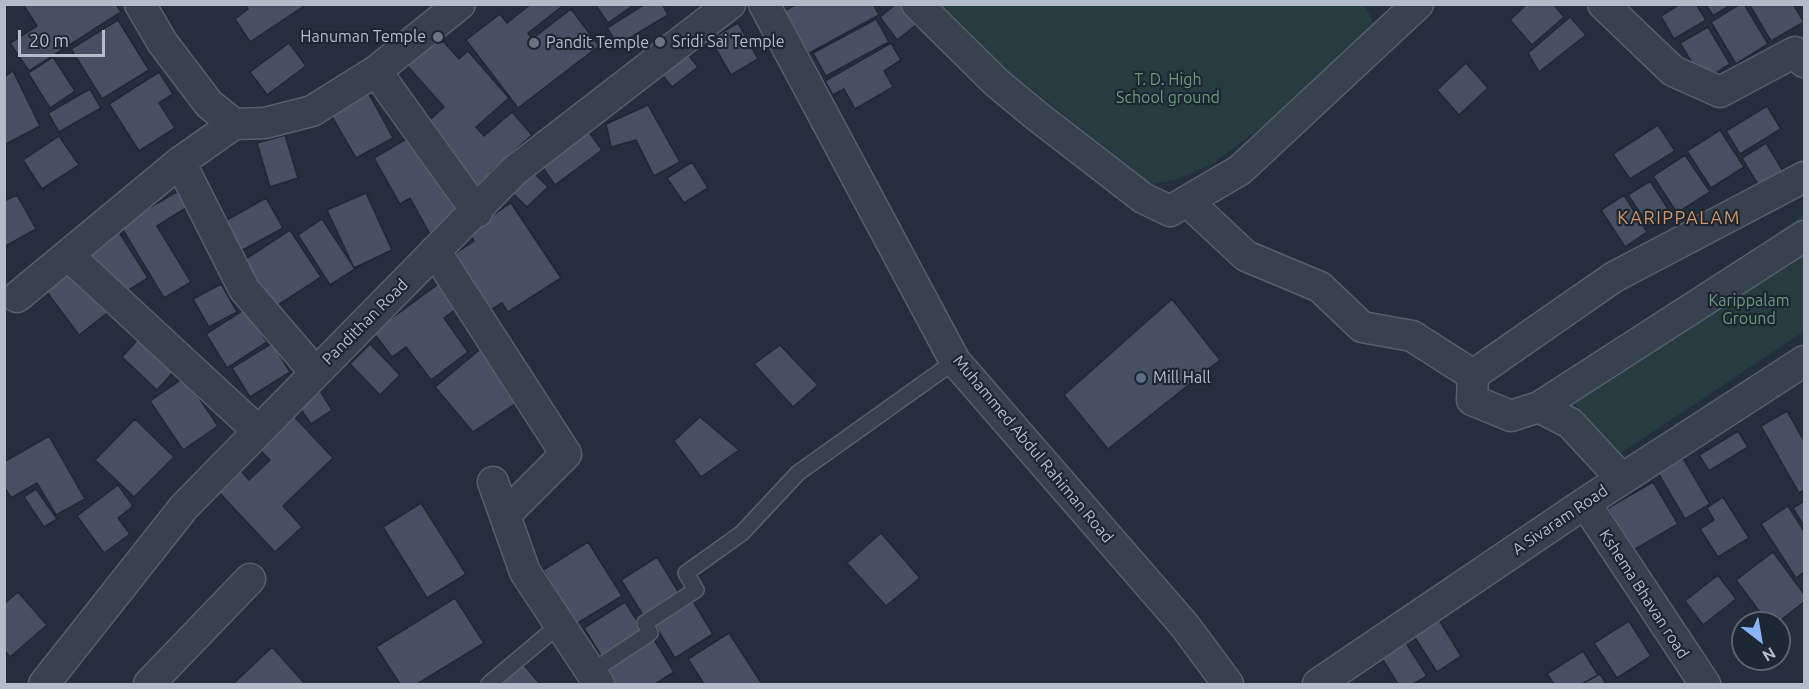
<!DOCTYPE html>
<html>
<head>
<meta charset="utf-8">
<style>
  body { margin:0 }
  #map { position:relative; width:1809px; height:689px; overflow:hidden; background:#242f3e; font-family:Ubuntu,sans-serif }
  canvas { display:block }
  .frame { position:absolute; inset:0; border:6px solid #b4bcc9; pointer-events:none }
  .north { position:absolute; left:1731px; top:611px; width:60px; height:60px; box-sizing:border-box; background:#1d2633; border:2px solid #59626f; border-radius:50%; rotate:149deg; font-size:16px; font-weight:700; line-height:24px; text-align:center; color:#b4bcc9 }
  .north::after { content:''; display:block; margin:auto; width:21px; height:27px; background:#8ab4f8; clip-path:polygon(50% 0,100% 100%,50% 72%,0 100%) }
  .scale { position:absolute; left:18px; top:30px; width:87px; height:27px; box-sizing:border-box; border:3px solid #b4bcc9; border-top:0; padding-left:8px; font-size:18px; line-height:21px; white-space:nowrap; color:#b4bcc9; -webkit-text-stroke:4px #1d2633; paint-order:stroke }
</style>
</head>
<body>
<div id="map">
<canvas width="1809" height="689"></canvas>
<div class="frame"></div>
<div class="north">N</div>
<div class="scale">20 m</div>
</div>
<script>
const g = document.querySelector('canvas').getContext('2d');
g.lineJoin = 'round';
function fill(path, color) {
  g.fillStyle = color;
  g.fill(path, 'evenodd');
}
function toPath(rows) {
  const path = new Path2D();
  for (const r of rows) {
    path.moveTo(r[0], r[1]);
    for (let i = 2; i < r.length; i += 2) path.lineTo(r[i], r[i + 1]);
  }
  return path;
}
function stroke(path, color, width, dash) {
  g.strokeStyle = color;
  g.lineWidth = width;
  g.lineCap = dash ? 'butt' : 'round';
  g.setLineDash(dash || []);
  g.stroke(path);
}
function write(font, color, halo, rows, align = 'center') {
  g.font = font + ' Ubuntu,sans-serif';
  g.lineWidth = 4.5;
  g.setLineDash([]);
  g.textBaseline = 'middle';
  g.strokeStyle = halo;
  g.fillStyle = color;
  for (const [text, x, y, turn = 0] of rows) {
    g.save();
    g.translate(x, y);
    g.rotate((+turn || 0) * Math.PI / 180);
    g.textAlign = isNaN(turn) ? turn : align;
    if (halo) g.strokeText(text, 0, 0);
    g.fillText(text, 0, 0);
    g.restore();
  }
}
fill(toPath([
  [1364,4,1374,24,1326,78,1214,163,1176,180,1152,184,973,43,938,5],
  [1804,214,1804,331,1612,459,1562,385]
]), '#263c3f');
const building = toPath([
  [23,4,116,4,121,12,29,71,10,43,37,26,23,4],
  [245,4,307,4,250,42,235,19,248,9,245,4],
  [531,4,565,4,528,33,532,39,571,9,599,46,518,108,466,40,500,14,507,23,531,4],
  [595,4,631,4,632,6,608,23,595,4],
  [645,4,662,4,668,15,618,45,607,28,645,4],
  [797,4,873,4,879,15,802,57,779,14,797,4],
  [896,4,900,4,916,25,897,40,880,17,896,4],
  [1527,4,1553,4,1564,17,1532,45,1510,20,1527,4],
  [1680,4,1696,4,1706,20,1674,39,1661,16,1680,4],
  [1706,4,1732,4,1713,16,1706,4],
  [1740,4,1744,4,1768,44,1736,64,1711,22,1740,4],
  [1749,4,1793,4,1804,22,1771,41,1749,4],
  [1570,17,1586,35,1539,72,1528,53,1570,17],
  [876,19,889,42,826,76,813,53,876,19],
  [118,20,149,70,102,99,71,49,118,20],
  [738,23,758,59,731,75,710,39,738,23],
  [1708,27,1730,64,1703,81,1680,43,1708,27],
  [435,32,459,59,468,51,509,98,476,127,484,136,512,112,532,135,490,172,495,178,479,192,422,127,444,107,403,61,435,32],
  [289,43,306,66,267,95,250,72,289,43],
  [891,43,901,60,884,71,893,87,855,109,844,89,833,95,825,81,891,43],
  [686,52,698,67,672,87,661,73,686,52],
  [53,57,75,91,50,108,28,73,53,57],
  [1466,63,1488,88,1459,115,1437,90,1466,63],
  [13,71,40,126,4,145,4,77,13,71],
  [159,72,173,94,159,103,175,128,139,151,109,104,159,72],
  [90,89,101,108,59,132,48,113,90,89],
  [369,94,393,138,356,158,331,115,369,94],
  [648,105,680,162,654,176,636,140,611,147,606,124,648,105],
  [1767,106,1781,129,1740,154,1726,131,1767,106],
  [1658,125,1675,151,1630,179,1613,154,1658,125],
  [586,128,602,150,555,185,539,162,586,128],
  [1720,130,1744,167,1711,188,1687,151,1720,130],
  [285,135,298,178,270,187,257,143,285,135],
  [413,135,461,219,431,236,410,198,400,204,374,158,413,135],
  [59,136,79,165,42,189,23,160,59,136],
  [1766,143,1786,176,1762,191,1742,158,1766,143],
  [1685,155,1710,192,1677,213,1653,176,1685,155],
  [692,162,708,188,684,203,667,178,692,162],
  [531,170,548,187,527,207,510,191,531,170],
  [1650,181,1670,212,1649,226,1628,195,1650,181],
  [180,190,189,206,157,226,191,282,164,298,120,225,180,190],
  [366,193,392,250,354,268,327,210,366,193],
  [17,195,36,229,4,247,4,201,17,195],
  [1624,195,1647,232,1625,247,1601,210,1624,195],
  [266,198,283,228,241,251,225,221,266,198],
  [511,203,561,278,508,312,502,303,481,316,453,255,474,241,468,232,511,203],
  [322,219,355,269,330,285,298,235,322,219],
  [290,230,321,277,269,311,238,264,290,230],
  [119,232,148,278,116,298,87,252,119,232],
  [76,268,110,311,79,335,46,291,76,268],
  [445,279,463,304,444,318,468,352,431,380,406,347,392,357,373,332,445,279],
  [221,284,237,312,209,327,193,299,221,284],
  [1172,299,1220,360,1108,449,1064,395,1172,299],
  [245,309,267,342,227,368,206,334,245,309],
  [141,336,177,368,157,390,122,357,141,336],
  [272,343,290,372,250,397,232,368,272,343],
  [370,344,400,375,380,395,350,364,370,344],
  [780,345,818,385,793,407,754,364,780,345],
  [484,346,521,400,473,432,435,387,484,346],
  [185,377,218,426,183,450,150,401,185,377],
  [319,389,332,410,311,424,297,404,319,389],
  [1787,411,1804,441,1804,490,1799,493,1761,426,1787,411],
  [291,413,333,458,283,506,302,527,275,552,213,486,236,465,249,480,270,460,256,446,291,413],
  [700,417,739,450,701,477,674,441,700,417],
  [135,419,174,457,134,497,95,460,135,419],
  [1738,431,1748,447,1709,471,1699,455,1738,431],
  [49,436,85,499,56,515,37,483,11,498,4,486,4,462,49,436],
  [1683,458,1710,504,1685,519,1658,473,1683,458],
  [1653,482,1678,524,1632,551,1608,508,1653,482],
  [118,485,133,506,118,518,130,534,104,553,77,516,118,485],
  [36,489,57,519,44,527,24,497,36,489],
  [1723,497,1749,538,1718,557,1700,529,1714,520,1707,508,1723,497],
  [1804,501,1804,526,1793,508,1804,501],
  [421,503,466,574,427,598,383,527,421,503],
  [1788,506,1804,531,1804,572,1796,578,1761,524,1788,506],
  [881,533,920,578,886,606,847,563,881,533],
  [588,542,622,596,576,624,543,570,588,542],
  [1773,552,1804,594,1804,602,1777,623,1768,623,1736,580,1773,552],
  [657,557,681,596,645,618,621,580,657,557],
  [1718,575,1736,599,1703,625,1685,601,1718,575],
  [18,592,47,625,10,657,4,650,4,604,18,592],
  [455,598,484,643,417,684,400,684,376,647,455,598],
  [691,598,713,634,675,658,653,622,691,598],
  [625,602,645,633,603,659,584,628,625,602],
  [1439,620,1461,656,1437,672,1414,636,1439,620],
  [1629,621,1651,656,1617,678,1594,643,1629,621],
  [729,633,762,684,704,684,688,659,729,633],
  [653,638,674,672,655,684,614,684,604,668,653,638],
  [1404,640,1427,676,1413,684,1398,684,1380,655,1404,640],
  [272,647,305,684,233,684,272,647],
  [1583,651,1598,675,1582,684,1554,684,1547,674,1583,651],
  [524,665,540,684,499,684,524,665],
  [1600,674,1606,684,1582,684,1598,675,1600,674]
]);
fill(building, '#455162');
stroke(building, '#1f2835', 1.5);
const lane = toPath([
  [591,672,650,633,645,623,696,590,686,573,742,533,798,473,955,361],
  [489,684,559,625]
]);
const street = toPath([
  [140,4,162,42,209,104,234,124,265,123,312,111,376,71,460,4],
  [764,4,955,361,1185,626,1228,684],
  [917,4,997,83,1037,116,1143,198,1170,211,1240,170,1418,4],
  [1603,4,1673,71,1720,92,1795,52,1804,62],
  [376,71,477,212],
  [180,162,244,289,315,372],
  [1188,202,1246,256,1320,287,1362,327,1412,336,1473,375,1614,277,1804,177],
  [435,251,566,454,506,514],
  [68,255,258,431],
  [17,297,180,162,234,124],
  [1473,375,1472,400,1511,416,1539,407,1570,423,1622,479],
  [1539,407,1804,236],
  [493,482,525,572,599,684],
  [1585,503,1705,684],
  [44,684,184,507,514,171,730,4],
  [149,684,250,579],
  [1318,684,1585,503,1804,361]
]);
stroke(lane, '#565f6c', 18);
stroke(street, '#565f6c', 33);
stroke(lane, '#38414e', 15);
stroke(street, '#38414e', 30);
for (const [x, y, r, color] of [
  [438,37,6,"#6b7280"],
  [660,42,6,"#6b7280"],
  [534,43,6,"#6b7280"],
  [1141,378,6,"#5c6f8a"]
]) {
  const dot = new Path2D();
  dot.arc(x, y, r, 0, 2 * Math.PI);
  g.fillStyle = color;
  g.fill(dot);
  stroke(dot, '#1d2633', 2);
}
write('16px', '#b4bcc9', '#1d2633', [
  ["Hanuman Temple",426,37,"right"],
  ["Sridi Sai Temple",672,42],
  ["Pandit Temple",546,43],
  ["Mill Hall",1153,378]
], 'left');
write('16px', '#6b9a76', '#1d2633', [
  ["T. D. High",1168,80],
  ["School ground",1168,98],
  ["Karippalam",1749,301],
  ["Ground",1749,319]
]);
write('16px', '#b4bcc9', '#1d2633', [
  ["Pandithan Road",365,322,-45],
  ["Muhammed Abdul Rahiman Road",1033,449,50],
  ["A Sivaram Road",1560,520,-34],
  ["Kshema Bhavan road",1644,594,57]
]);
g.letterSpacing = '1.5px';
write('18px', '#d59563', '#1d2633', [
  ["KARIPPALAM",1679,218]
]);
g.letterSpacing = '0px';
</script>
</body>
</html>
